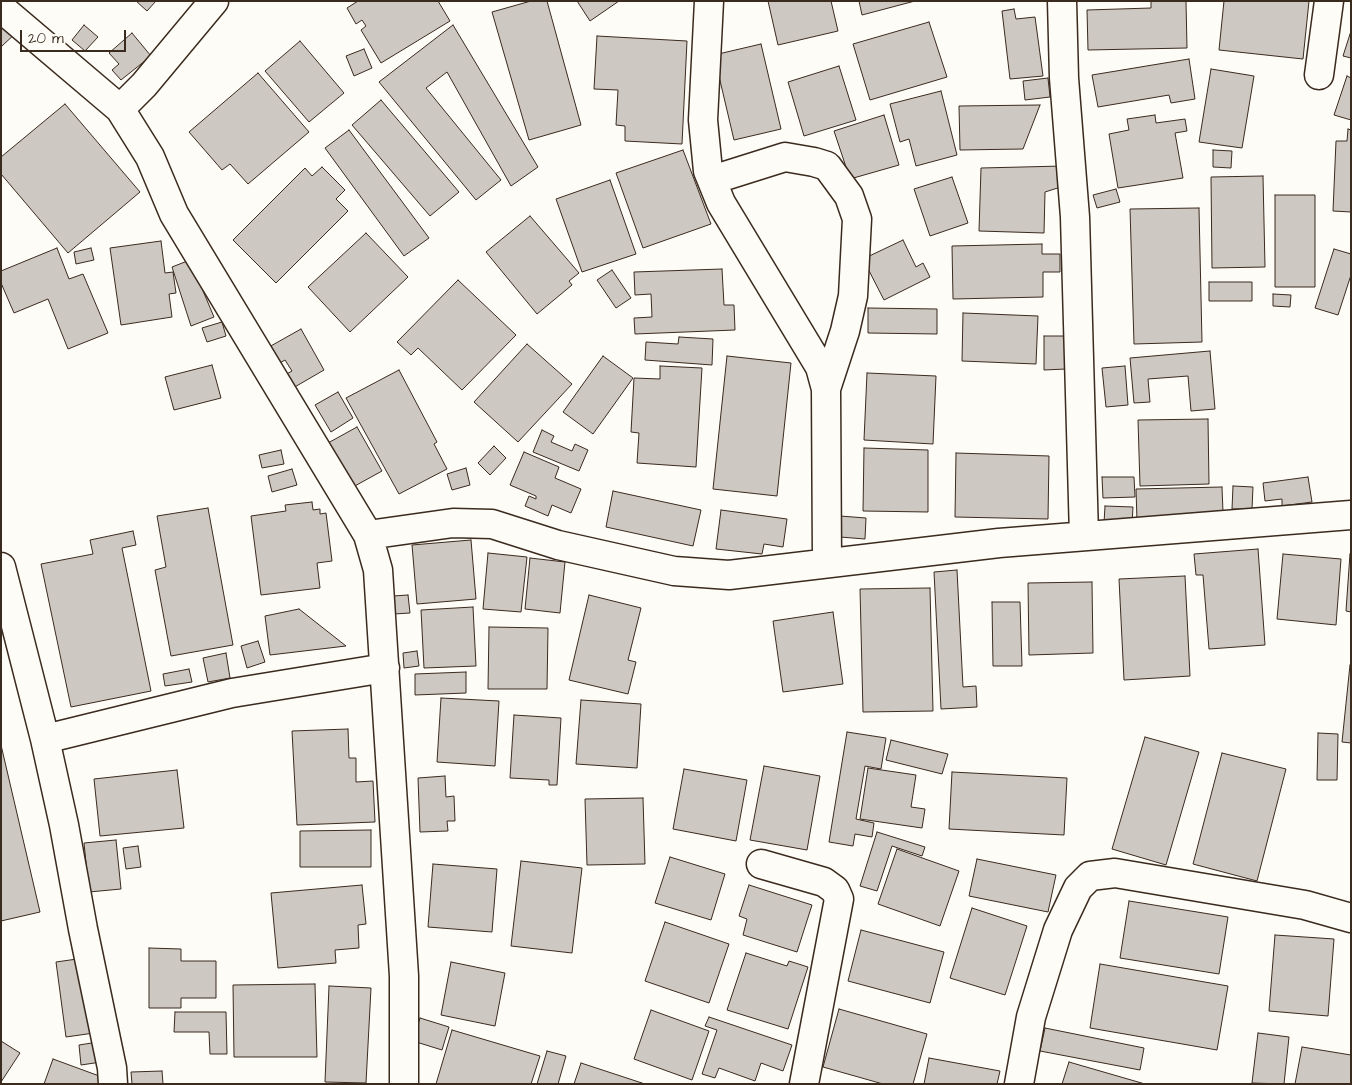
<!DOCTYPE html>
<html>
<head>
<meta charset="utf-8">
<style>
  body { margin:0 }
  #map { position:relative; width:1352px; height:1085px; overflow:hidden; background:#fdfcf7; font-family:"Architects Daughter",sans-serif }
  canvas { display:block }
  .frame { position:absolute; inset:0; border:2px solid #3b2a1e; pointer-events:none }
  .scale { position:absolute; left:20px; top:30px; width:106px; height:22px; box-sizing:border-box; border:2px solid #3b2a1e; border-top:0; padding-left:6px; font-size:15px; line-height:18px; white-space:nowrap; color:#3b2a1e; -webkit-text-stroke:4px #fdfcf7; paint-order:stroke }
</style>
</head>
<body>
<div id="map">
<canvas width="1352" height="1085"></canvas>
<div class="frame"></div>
<div class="scale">20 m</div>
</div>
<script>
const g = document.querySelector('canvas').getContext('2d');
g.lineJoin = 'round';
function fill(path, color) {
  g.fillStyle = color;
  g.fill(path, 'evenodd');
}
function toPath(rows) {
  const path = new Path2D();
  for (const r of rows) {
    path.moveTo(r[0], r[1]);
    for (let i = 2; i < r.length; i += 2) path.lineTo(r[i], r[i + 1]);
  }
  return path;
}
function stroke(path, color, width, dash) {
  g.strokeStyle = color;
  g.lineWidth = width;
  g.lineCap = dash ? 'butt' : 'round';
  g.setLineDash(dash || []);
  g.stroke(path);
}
const building = toPath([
  [136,1,156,1,147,11,136,1],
  [358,1,438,1,450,21,381,63,361,30,366,26,362,20,356,24,347,8,358,1],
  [531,1,547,1,581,125,529,140,492,12,531,1],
  [577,1,619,1,590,21,577,1],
  [768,1,831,1,838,31,778,45,768,1],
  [859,1,915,1,862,15,859,1],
  [1151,1,1186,1,1187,48,1088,50,1087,10,1151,8,1151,1],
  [1224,1,1309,1,1303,59,1219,50,1224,1],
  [1014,9,1016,19,1035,17,1043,76,1010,79,1002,11,1014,9],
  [1,18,18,31,2,46,1,46,1,18],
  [929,22,947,77,870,100,853,44,929,22],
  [84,25,98,37,85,51,72,40,84,25],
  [453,25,538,167,511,186,447,72,426,88,501,180,476,200,379,82,453,25],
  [1351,31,1351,58,1343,56,1351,31],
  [132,33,151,56,121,80,112,70,119,64,109,53,132,33],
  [597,36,687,41,682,144,625,141,625,126,616,125,618,90,594,89,597,36],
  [300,41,344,93,309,122,265,71,300,41],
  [761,44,781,129,734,140,714,55,761,44],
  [364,49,372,68,354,76,346,56,364,49],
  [1189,59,1195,99,1171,103,1169,95,1098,107,1092,75,1189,59],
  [839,66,856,120,804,136,788,82,839,66],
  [1211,69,1254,76,1242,148,1199,142,1211,69],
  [258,73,309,132,248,184,230,164,222,170,189,132,258,73],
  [1347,76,1351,78,1351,120,1334,115,1347,76],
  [1048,78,1050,97,1025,100,1023,81,1048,78],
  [941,91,957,155,916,166,909,139,900,142,890,104,941,91],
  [381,100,459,192,430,216,352,125,381,100],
  [65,104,140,192,68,253,1,174,1,157,65,104],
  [1040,105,1023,149,960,150,959,106,1040,105],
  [884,115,899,165,850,179,834,131,884,115],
  [1155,115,1156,123,1185,119,1187,131,1175,133,1183,178,1118,188,1109,134,1129,130,1127,119,1155,115],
  [1348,129,1351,130,1351,212,1333,211,1336,141,1347,141,1348,129],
  [349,130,429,238,404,256,325,148,349,130],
  [683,150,711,224,643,248,616,173,683,150],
  [1213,150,1232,151,1231,168,1213,167,1213,150],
  [1063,166,1067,185,1045,192,1044,233,979,231,981,168,1063,166],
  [322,167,345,190,336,199,348,211,276,283,233,240,305,168,312,176,322,167],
  [1263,176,1265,267,1212,268,1211,177,1263,176],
  [952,177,968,223,930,236,914,189,952,177],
  [610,180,636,254,582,272,556,199,610,180],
  [1116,189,1120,202,1097,208,1093,195,1116,189],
  [1275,195,1315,195,1315,287,1275,287,1275,195],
  [1199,208,1202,342,1134,344,1130,209,1199,208],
  [530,216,579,273,569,281,572,285,537,314,486,252,530,216],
  [366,233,408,277,350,332,308,287,366,233],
  [903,240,916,267,923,263,930,277,884,300,863,259,903,240],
  [161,241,165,273,173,272,176,293,169,294,172,317,121,325,110,248,161,241],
  [1042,244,1042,254,1060,254,1060,272,1043,272,1043,297,953,299,952,246,1042,244],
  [57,248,69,279,83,274,108,333,68,349,48,299,14,313,1,283,1,271,57,248],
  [91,248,94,260,76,264,74,252,91,248],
  [1334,249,1351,254,1351,275,1338,315,1315,308,1334,249],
  [190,260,214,317,191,326,172,267,190,260],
  [722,269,724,305,734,305,735,330,635,334,634,318,652,317,651,294,635,295,634,272,722,269],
  [612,270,631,298,616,308,597,280,612,270],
  [458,280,516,335,462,390,418,348,411,355,397,342,458,280],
  [1209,282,1252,282,1252,301,1209,301,1209,282],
  [1273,294,1291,295,1290,307,1273,306,1273,294],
  [868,308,937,309,937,334,868,333,868,308],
  [963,313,1038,316,1036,364,962,361,963,313],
  [222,322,226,336,207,342,202,328,222,322],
  [301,329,324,370,293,388,285,375,292,371,285,360,278,364,269,347,301,329],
  [1044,336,1065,336,1066,369,1044,370,1044,336],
  [679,337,713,339,712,365,645,360,646,342,678,344,679,337],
  [527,344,572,384,518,442,474,402,527,344],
  [1210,351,1215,409,1191,411,1188,376,1148,379,1150,402,1134,403,1130,358,1210,351],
  [603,356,633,378,593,434,563,412,603,356],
  [727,356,791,363,777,496,713,489,727,356],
  [212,365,221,398,174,410,165,377,212,365],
  [660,366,702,368,696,467,637,463,639,433,631,432,634,378,660,379,660,366],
  [1125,366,1128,405,1106,407,1102,368,1125,366],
  [399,370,437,442,434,444,447,469,399,494,346,398,399,370],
  [867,373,936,376,933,444,864,440,867,373],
  [338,392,353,418,331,432,315,405,338,392],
  [1208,419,1209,484,1140,486,1138,420,1208,419],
  [357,427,382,471,353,487,328,443,357,427],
  [542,430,554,436,551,442,572,451,575,444,588,450,579,471,533,452,542,430],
  [494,446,506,458,490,475,478,463,494,446],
  [864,448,928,450,928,512,863,511,864,448],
  [281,450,284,464,262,468,259,455,281,450],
  [524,452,559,467,555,478,581,489,571,513,552,505,548,516,525,506,529,496,536,499,536,496,510,485,524,452],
  [956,453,1049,456,1048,519,955,517,956,453],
  [466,468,470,485,452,490,447,474,466,468],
  [292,469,297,485,272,492,268,476,292,469],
  [1102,477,1134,477,1135,497,1103,498,1102,477],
  [1308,477,1312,502,1282,506,1282,499,1265,501,1263,483,1308,477],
  [1233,486,1253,487,1252,509,1232,509,1233,486],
  [1222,487,1223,512,1137,521,1136,489,1222,487],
  [613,491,701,510,693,546,606,527,613,491],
  [312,502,313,510,320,509,320,514,326,513,332,561,317,563,320,588,261,595,251,516,286,511,285,505,312,502],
  [1105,506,1133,507,1132,524,1104,523,1105,506],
  [208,508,233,645,171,656,155,570,166,567,157,516,208,508],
  [721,510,787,519,783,547,764,544,762,554,716,549,721,510],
  [840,516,866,518,865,539,840,537,840,516],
  [133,531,136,545,122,548,151,691,71,707,41,564,93,554,90,540,133,531],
  [471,540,476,599,417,604,412,545,471,540],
  [1258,549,1265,645,1209,649,1203,575,1196,575,1194,554,1258,549],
  [488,553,527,557,521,612,483,609,488,553],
  [1283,554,1341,559,1336,625,1277,619,1283,554],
  [1350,554,1351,554,1351,612,1346,611,1350,554],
  [530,558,565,562,560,613,525,609,530,558],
  [957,570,963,687,976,686,977,707,941,709,934,572,957,570],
  [1185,576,1190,676,1124,680,1119,579,1185,576],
  [1092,582,1093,653,1029,655,1028,583,1092,582],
  [930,588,933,711,863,712,860,589,930,588],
  [408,595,410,613,394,614,393,596,408,595],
  [589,595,641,608,628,660,636,662,628,694,569,680,589,595],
  [992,602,1020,602,1022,666,993,666,992,602],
  [473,607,476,666,424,668,421,610,473,607],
  [299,609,346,646,270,655,265,616,299,609],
  [833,612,843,684,783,692,773,621,833,612],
  [489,627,548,628,547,689,488,689,489,627],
  [258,641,265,662,247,668,241,646,258,641],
  [417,651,419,666,404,668,403,653,417,651],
  [226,653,230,678,208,682,203,658,226,653],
  [1350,665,1351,665,1351,743,1342,742,1350,665],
  [189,669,192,682,165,686,163,674,189,669],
  [466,672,466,693,415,695,415,674,466,672],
  [441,698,499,701,495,766,437,762,441,698],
  [581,700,641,704,637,768,576,764,581,700],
  [514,715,561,718,557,785,549,785,549,780,510,778,514,715],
  [348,729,349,758,356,758,356,782,373,781,375,822,297,825,292,731,348,729],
  [847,732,886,738,881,769,865,766,856,819,874,823,872,837,855,834,853,846,829,842,847,732],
  [1318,733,1338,734,1337,780,1317,780,1318,733],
  [1145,737,1199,752,1166,865,1112,849,1145,737],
  [891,740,948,754,942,774,886,760,891,740],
  [1,745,40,912,1,921,1,745],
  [1222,753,1286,769,1257,881,1193,864,1222,753],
  [764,766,820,776,807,850,750,840,764,766],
  [868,768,916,775,911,807,925,809,922,828,860,819,868,768],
  [684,769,747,780,736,841,673,829,684,769],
  [177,770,184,828,100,836,94,779,177,770],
  [952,772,1067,778,1064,835,949,829,952,772],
  [445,776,446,797,454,796,455,821,447,821,448,831,420,832,418,778,445,776],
  [643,798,645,864,587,865,585,799,643,798],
  [371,830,371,867,300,867,300,831,371,830],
  [877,832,925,847,922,856,892,846,877,891,860,886,877,832],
  [116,840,121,889,89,892,84,843,116,840],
  [138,846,141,867,126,869,123,848,138,846],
  [897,849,959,871,940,926,878,904,897,849],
  [670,857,725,874,711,920,655,903,670,857],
  [977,859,1056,875,1048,912,969,896,977,859],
  [521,861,582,868,572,953,511,946,521,861],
  [433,864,497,869,492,932,428,927,433,864],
  [362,885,366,924,358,925,359,948,335,950,336,963,278,968,271,893,362,885],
  [749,885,812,905,797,952,743,935,747,919,739,916,749,885],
  [1129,901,1228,917,1219,974,1120,958,1129,901],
  [972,908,1027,926,1005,995,950,978,972,908],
  [665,922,729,944,709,1003,645,981,665,922],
  [861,930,944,952,930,1003,848,981,861,930],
  [1275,935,1334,939,1328,1016,1269,1011,1275,935],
  [149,948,181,949,181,961,216,961,216,998,181,998,181,1008,149,1008,149,948],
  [746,953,787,966,789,961,808,967,788,1029,727,1010,746,953],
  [84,958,94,1033,66,1037,56,962,84,958],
  [451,962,505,973,495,1026,441,1015,451,962],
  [1100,964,1228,986,1217,1050,1090,1028,1100,964],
  [315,984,317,1057,234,1057,233,985,315,984],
  [329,986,371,988,366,1083,325,1082,329,986],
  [839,1009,927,1034,913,1084,883,1084,823,1067,839,1009],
  [651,1010,709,1031,692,1080,634,1059,651,1010],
  [175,1012,226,1012,227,1054,210,1054,209,1032,174,1032,175,1012],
  [709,1017,792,1045,783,1071,761,1063,755,1081,719,1068,715,1078,702,1074,717,1030,705,1026,709,1017],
  [420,1018,449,1027,442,1050,413,1041,420,1018],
  [1045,1028,1144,1048,1140,1070,1040,1051,1045,1028],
  [452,1030,540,1056,531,1084,436,1084,452,1030],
  [1258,1033,1289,1037,1284,1084,1252,1083,1258,1033],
  [1,1041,20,1053,1,1082,1,1041],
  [98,1042,101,1062,81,1065,79,1045,98,1042],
  [1302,1047,1351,1055,1351,1084,1295,1084,1302,1047],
  [547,1051,566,1056,558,1084,537,1084,547,1051],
  [929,1058,1000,1071,997,1084,924,1084,929,1058],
  [53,1059,102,1077,100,1084,44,1084,53,1059],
  [1069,1062,1145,1084,1062,1084,1069,1062],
  [581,1063,645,1084,574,1084,581,1063],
  [162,1071,163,1084,132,1084,131,1072,162,1071]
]);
fill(building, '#cdc8c2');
stroke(building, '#3b2a1e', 1);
const minor = toPath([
  [214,1,144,85,120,109,150,157,174,214,368,535,378,570,404,976,404,1084],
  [709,1,703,120,708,171,721,203,820,367,826,389,827,563],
  [1062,1,1064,78,1075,217,1084,536],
  [1,8,120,109],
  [1319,75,1329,1],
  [712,180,785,157,814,162,827,166,849,196,857,219,853,296,845,331,826,389],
  [368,535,453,523,492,524,558,545,674,571,729,575,999,543,1351,515],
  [1,567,45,739,64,825,83,929,112,1068,113,1084],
  [45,739,232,693,385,668],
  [761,864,824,882,835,890,839,899,804,1084],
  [1019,1084,1031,1017,1058,930,1078,888,1090,876,1115,873,1305,905,1351,918]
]);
stroke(minor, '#3b2a1e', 31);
stroke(minor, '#fdfcf7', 28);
</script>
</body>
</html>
